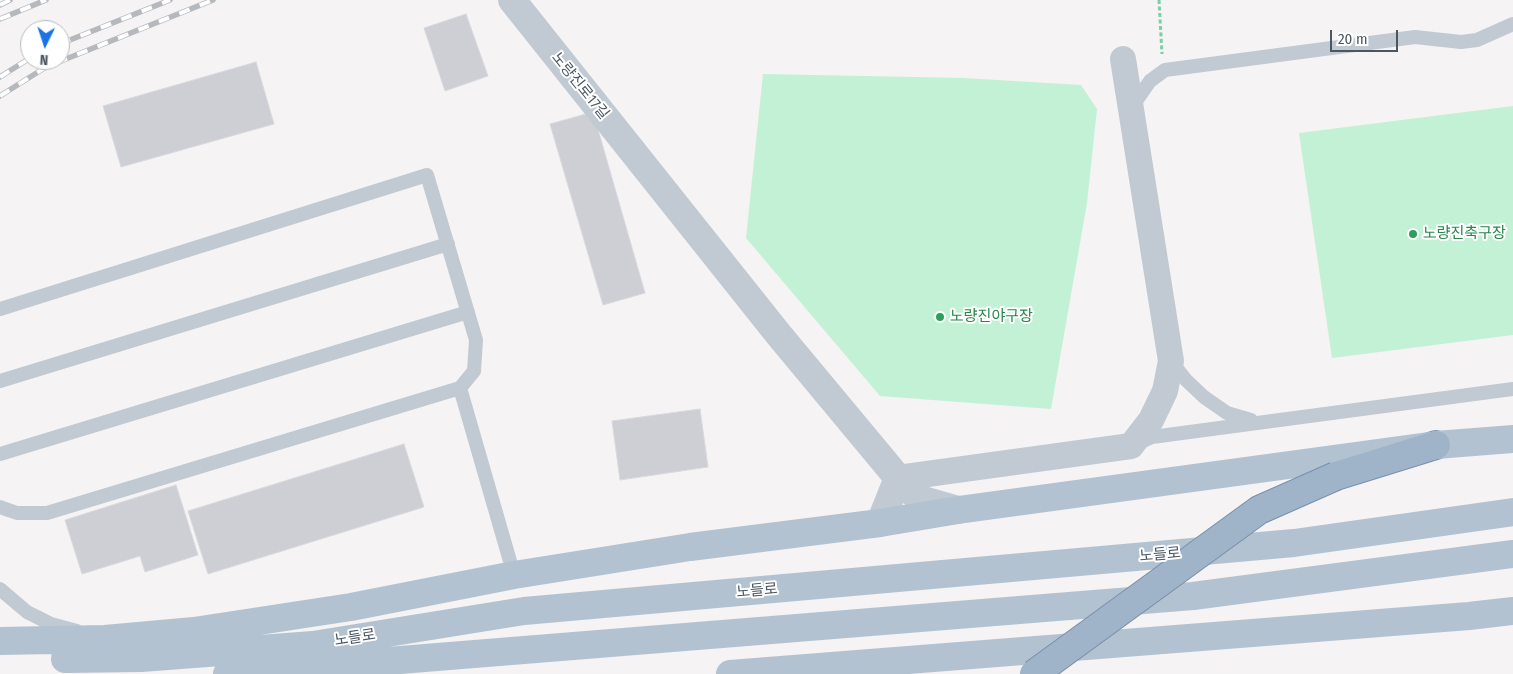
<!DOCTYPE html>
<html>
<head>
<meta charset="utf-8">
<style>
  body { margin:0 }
  #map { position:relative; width:1513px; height:674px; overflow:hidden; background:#f5f3f3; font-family:"Fira Sans Condensed",sans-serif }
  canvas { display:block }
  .north { position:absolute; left:20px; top:20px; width:50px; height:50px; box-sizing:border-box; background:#fff; border:1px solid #b7bbc0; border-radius:50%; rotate:184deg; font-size:14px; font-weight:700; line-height:20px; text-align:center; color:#4a5661 }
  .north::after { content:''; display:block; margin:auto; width:18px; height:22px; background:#1a73e8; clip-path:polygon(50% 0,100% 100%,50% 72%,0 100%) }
  .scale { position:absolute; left:1330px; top:30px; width:68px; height:22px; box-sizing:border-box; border:2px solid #4a5661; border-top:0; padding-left:6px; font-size:15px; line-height:18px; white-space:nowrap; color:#4a5661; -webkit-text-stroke:4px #fff; paint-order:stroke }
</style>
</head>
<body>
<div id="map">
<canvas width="1513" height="674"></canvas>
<div class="north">N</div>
<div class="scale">20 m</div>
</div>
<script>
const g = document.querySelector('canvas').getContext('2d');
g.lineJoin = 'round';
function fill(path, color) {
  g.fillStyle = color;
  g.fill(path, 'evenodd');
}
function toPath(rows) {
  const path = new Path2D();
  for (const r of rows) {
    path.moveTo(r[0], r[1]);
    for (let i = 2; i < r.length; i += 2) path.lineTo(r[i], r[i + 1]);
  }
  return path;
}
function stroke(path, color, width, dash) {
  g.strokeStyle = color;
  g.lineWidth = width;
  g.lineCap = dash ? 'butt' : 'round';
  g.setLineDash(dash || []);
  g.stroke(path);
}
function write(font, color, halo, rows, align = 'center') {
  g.font = font + ' "Fira Sans Condensed","Noto Sans KR",sans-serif';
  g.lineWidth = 4;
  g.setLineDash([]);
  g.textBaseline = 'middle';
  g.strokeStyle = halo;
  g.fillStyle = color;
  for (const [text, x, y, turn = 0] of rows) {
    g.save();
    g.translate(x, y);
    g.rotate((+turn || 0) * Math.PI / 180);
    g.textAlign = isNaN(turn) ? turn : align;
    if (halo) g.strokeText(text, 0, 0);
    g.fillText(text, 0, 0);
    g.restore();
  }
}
fill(toPath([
  [763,74,964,78,1081,85,1097,109,1087,203,1051,409,880,396,746,238],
  [1513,106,1513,335,1332,358,1299,133]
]), '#c3f1d5');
const building = toPath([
  [466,14,488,76,445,91,424,28,466,14],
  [256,62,274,124,121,167,103,106,256,62],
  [593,112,645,293,603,305,550,124,593,112],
  [700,409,708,467,620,480,612,421,700,409],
  [404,444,424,507,208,574,188,511,404,444],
  [176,485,198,555,145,572,140,556,82,574,65,520,176,485]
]);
fill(building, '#cdcfd5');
stroke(building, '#d7d9de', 1);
const trunk = toPath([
  [1336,476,1436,445]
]);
stroke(trunk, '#7690ad', 30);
stroke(toPath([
  [1159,0,1162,54]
]), '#7ad0a6', 3, [4, 2.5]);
stroke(toPath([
  [1132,107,1150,81,1165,70,1415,37,1461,42,1477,40,1513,24],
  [0,309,427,175,476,340,474,371,460,388,47,513,17,513,0,507],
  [1171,361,1186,380,1204,397,1227,413,1251,420],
  [0,381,448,244],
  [460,388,514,575],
  [1138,443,1152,437,1513,389],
  [0,454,468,312],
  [0,589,27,612,51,624,77,631]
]), '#c1cad2', 14);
stroke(toPath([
  [898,478,1131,446,1151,420,1165,391,1171,361,1123,59]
]), '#c1cad2', 26);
stroke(toPath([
  [512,0,779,335,898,478,913,493,923,500,958,510],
  [880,523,898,478]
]), '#c1cad2', 28);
stroke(toPath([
  [0,641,105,639,194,631,351,607,514,575,690,547,880,523,958,510,1436,445,1513,439],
  [65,659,141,658,313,645,524,611,1294,543,1513,512],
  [227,674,1193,596,1513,554],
  [730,674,1469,616,1513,611]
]), '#b3c2d1', 28);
stroke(trunk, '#9fb4c9', 28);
const rail = toPath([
  [0,5,10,0],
  [0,19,46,0],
  [60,44,170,0],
  [0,77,30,58],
  [0,96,46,67,213,0]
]);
stroke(rail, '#b5b8bd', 5.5);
stroke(rail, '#fff', 4, [11]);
const trunkBridge = toPath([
  [1034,674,1259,510,1336,476]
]);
stroke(trunkBridge, '#7690ad', 30, []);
stroke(trunkBridge, '#9fb4c9', 28);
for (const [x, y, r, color] of [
  [1413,234,5,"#2e9e5b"],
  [940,317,5,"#2e9e5b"]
]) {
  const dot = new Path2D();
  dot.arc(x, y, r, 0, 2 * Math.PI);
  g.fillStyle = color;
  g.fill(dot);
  stroke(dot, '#fff', 2);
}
write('15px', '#4a5661', '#fff', [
  ["노량진로17길",580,86,51],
  ["노들로",1160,555,-5],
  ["노들로",757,591,-5],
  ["노들로",355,638,-9]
]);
write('15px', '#27864d', '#fff', [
  ["노량진축구장",1423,234],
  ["노량진야구장",950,317]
], 'left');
</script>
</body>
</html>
